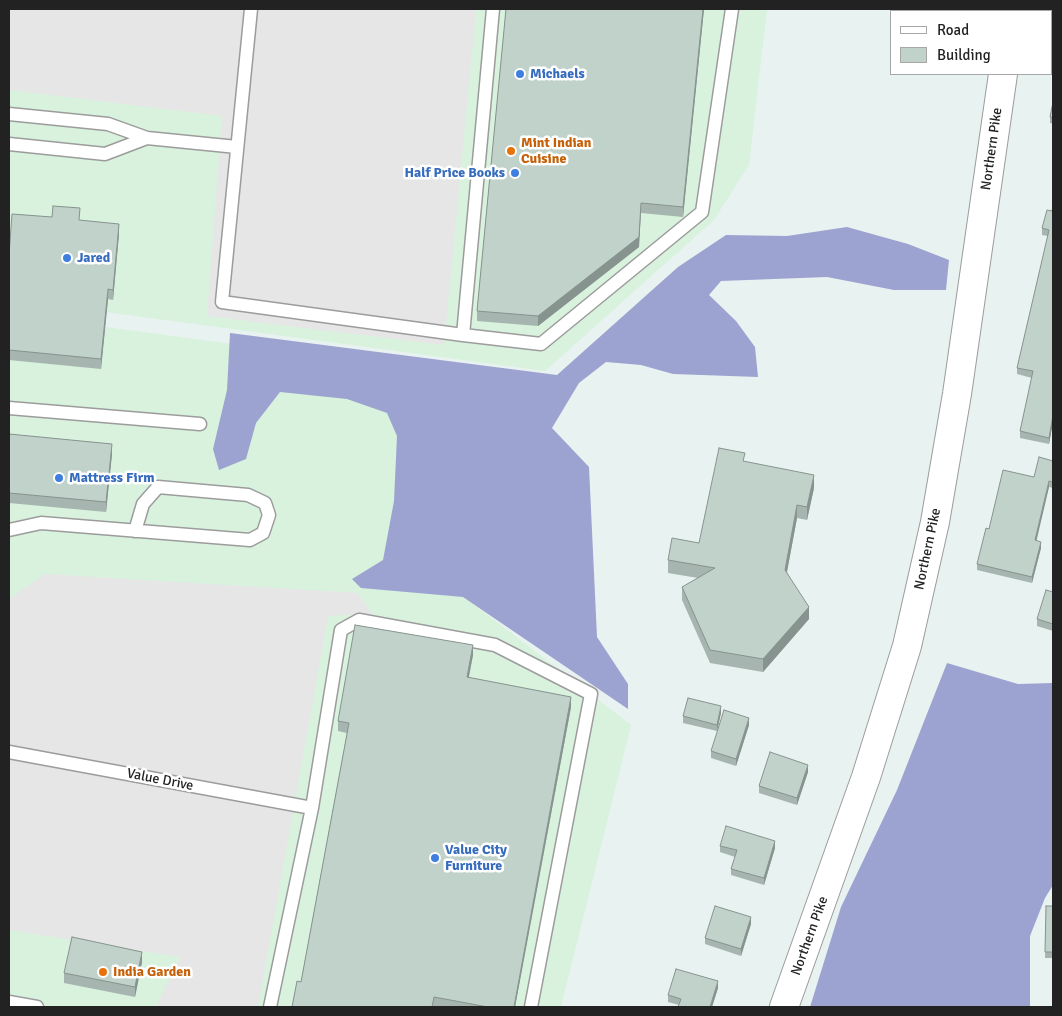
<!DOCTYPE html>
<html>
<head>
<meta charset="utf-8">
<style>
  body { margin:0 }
  #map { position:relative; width:1062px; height:1016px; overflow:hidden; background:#e8f2f0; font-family:Signika,sans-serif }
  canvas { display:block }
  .frame { position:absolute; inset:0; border:10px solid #222; pointer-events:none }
  .legend { position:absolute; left:890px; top:10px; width:162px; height:65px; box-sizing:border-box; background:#fff; border:1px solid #a7a7a7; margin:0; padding:6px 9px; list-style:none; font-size:15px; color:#222 }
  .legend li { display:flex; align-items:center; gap:10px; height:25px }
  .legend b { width:25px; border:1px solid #a7a7a7 }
</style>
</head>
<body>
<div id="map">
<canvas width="1062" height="1016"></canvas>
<div class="frame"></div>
<ul class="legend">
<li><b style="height:6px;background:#fff"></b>Road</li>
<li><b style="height:14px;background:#c1d2cb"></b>Building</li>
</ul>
</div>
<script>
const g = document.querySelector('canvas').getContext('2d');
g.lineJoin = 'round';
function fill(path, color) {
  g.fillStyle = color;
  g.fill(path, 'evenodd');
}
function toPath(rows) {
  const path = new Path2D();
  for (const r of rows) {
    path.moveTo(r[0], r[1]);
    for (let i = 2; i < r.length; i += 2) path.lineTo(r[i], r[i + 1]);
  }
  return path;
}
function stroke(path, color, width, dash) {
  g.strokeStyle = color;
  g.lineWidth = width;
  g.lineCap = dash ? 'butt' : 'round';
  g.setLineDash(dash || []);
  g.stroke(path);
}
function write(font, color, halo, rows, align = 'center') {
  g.font = font + ' Signika,sans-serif';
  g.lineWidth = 5;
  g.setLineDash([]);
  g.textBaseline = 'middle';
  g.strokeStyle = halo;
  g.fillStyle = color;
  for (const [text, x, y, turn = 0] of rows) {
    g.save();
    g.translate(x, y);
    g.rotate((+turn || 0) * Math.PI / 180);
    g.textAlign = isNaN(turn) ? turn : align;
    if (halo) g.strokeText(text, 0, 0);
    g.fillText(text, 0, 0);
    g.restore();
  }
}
fill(toPath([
  [9,9,767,9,749,165,714,220,545,371,9,299],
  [9,314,539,385,445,582,631,725,561,1007,9,1007]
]), '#d8f2de');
fill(toPath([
  [847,227,908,244,949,260,946,290,894,290,827,277,721,281,709,295,736,321,755,347,758,377,673,374,641,365,606,362,579,383,552,428,589,467,597,637,628,684,628,709,463,597,361,588,352,579,383,560,394,501,397,436,387,413,347,399,280,392,256,423,246,459,219,470,213,449,227,390,230,333,557,375,678,267,726,235,787,236],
  [947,663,1018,684,1053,683,1053,885,1045,898,1030,936,1030,1007,810,1007,841,907,897,790]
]), '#9da3d1');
fill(toPath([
  [9,9,476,9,444,345,207,316,222,116,9,90],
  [45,574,358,593,372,614,328,616,258,1007,156,1007,180,957,9,930,9,599]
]), '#e6e6e6');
const service = toPath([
  [251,9,222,302,463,335,493,9],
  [9,114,108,124,147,138,237,147],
  [9,144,105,154,147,138],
  [463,335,541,344,702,212,732,9],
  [9,408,200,424],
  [9,530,41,523,250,540,263,533,269,515,265,503,248,495,158,487,143,504,135,531],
  [9,752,312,808],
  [9,1002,37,1007],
  [270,1007,312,808,341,630,359,620,495,645,591,694,531,1007]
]);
const minor = toPath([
  [1051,28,1053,27]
]);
const tertiary = toPath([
  [1012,11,1012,9],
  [784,1007,866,777,907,646,935,522,957,394,1003,74]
]);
stroke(service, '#9c9c9c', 15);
stroke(minor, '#9c9c9c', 26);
stroke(tertiary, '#9c9c9c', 30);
stroke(service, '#fff', 12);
stroke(minor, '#fff', 24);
stroke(tertiary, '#fff', 28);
fill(toPath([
  [506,9,704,9,683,217,641,213,639,247,538,326,477,321,477,311],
  [1053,102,1053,124,1050,123,1050,117],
  [1053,206,1053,422,1049,444,1020,438,1020,431,1032,378,1017,374,1017,368,1048,236,1042,235,1042,228,1052,211],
  [80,220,119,234,113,300,108,299,101,369,9,360,9,255],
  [9,434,112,454,106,512,9,503],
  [1053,461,1053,488,1049,487,1036,540,1041,548,1032,583,977,570,977,564,989,529,1034,477],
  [745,462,814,488,807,520,797,518,787,572,809,619,763,672,710,663,682,600,682,587,698,578,668,573,668,560,699,543],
  [1053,592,1053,631,1037,626,1037,619],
  [473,655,468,678,571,707,515,1007,292,1007,301,982,347,733,338,731,338,721],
  [721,713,717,731,683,723,683,716],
  [749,725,736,766,711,758,711,751],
  [808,772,797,805,759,793,759,786],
  [720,846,775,848,764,885,731,875,731,869,735,857,720,852],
  [1046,906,1053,906,1053,958,1045,958],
  [751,924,741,956,705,944,705,938],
  [142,962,135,997,64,983,64,973],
  [718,988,712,1007,678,1007,679,1005,668,1002,668,995]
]), '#a6b5af');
fill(toPath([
  [703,9,704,9,683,217,683,207],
  [641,203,639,247,538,326,538,316],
  [119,224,119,234,113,300,113,290],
  [108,289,108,299,101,369,101,359],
  [1053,415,1053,422,1049,444,1049,438],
  [112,444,112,454,106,512,106,502],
  [814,475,814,488,807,520,807,507],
  [1049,481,1049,487,1035,547,1035,540],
  [797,505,797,518,785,582,785,570],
  [1041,542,1041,548,1032,583,1032,577],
  [809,607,809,619,763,672,763,659],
  [473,645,473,655,467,687,467,677],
  [571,697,571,707,515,1007,514,1007],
  [721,706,721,713,717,731,717,725],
  [749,718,749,725,736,766,736,759],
  [808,765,808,772,797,805,797,798],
  [775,841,775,848,764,885,764,878],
  [751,917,751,924,741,956,741,949],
  [142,952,142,962,135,997,135,987],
  [718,981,718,988,712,1007,710,1007]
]), '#87938e');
const building = toPath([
  [506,9,703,9,683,207,641,203,639,237,538,316,477,311,506,9],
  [899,9,953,9,964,11,899,11,899,9],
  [1053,102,1053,118,1050,117,1053,102],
  [53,206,80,208,79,220,119,224,113,290,108,289,101,359,9,350,9,255,12,214,52,217,53,206],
  [1053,206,1053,415,1049,438,1020,431,1033,371,1017,368,1049,230,1042,228,1047,210,1052,211,1053,206],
  [9,434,112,444,106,502,9,493,9,434],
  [719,448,745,453,743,461,814,475,807,507,797,505,785,570,809,607,763,659,710,650,682,587,715,568,668,560,672,538,699,543,719,448],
  [1039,457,1053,461,1053,482,1049,481,1035,540,1041,542,1032,577,977,564,986,528,989,529,1003,470,1034,477,1039,457],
  [1046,590,1053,592,1053,624,1037,619,1046,590],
  [355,625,473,645,467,677,571,697,514,1007,488,1007,434,997,432,1007,292,1007,297,981,301,982,349,723,338,721,355,625],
  [688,698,721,706,717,725,683,716,688,698],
  [724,710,749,718,736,759,711,751,724,710],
  [770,752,808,765,797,798,759,786,770,752],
  [726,826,775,841,764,878,731,869,737,850,720,846,726,826],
  [715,906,751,917,741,949,705,938,715,906],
  [1046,906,1053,906,1053,952,1045,952,1046,906],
  [72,937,142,952,135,987,64,973,72,937],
  [676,969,718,981,710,1007,678,1007,681,999,668,995,676,969]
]);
fill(building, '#c1d2cb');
stroke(building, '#87938e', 1);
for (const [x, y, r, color] of [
  [520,74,5,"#3f7fe0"],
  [511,151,5,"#e8710a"],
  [515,173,5,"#3f7fe0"],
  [67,258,5,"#3f7fe0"],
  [59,478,5,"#3f7fe0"],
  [435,858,5,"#3f7fe0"],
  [103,972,5,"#e8710a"]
]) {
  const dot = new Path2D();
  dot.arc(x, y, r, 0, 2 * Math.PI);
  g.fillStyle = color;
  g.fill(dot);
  stroke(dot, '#fff', 2);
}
write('bold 14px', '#366cbe', '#fff', [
  ["Michaels",530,74],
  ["Half Price Books",505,173,"right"],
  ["Jared",77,258],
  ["Mattress Firm",69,478],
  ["Value City",445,850],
  ["Furniture",445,866]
], 'left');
write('bold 14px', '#c56008', '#fff', [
  ["Mint Indian",521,143],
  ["Cuisine",521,159],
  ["India Garden",113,972]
], 'left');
write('14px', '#222', '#fff', [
  ["Northern Pike",992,149,-82],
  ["Northern Pike",928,549,-78],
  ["Value Drive",160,780,11],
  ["Northern Pike",810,936,-70]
]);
</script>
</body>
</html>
